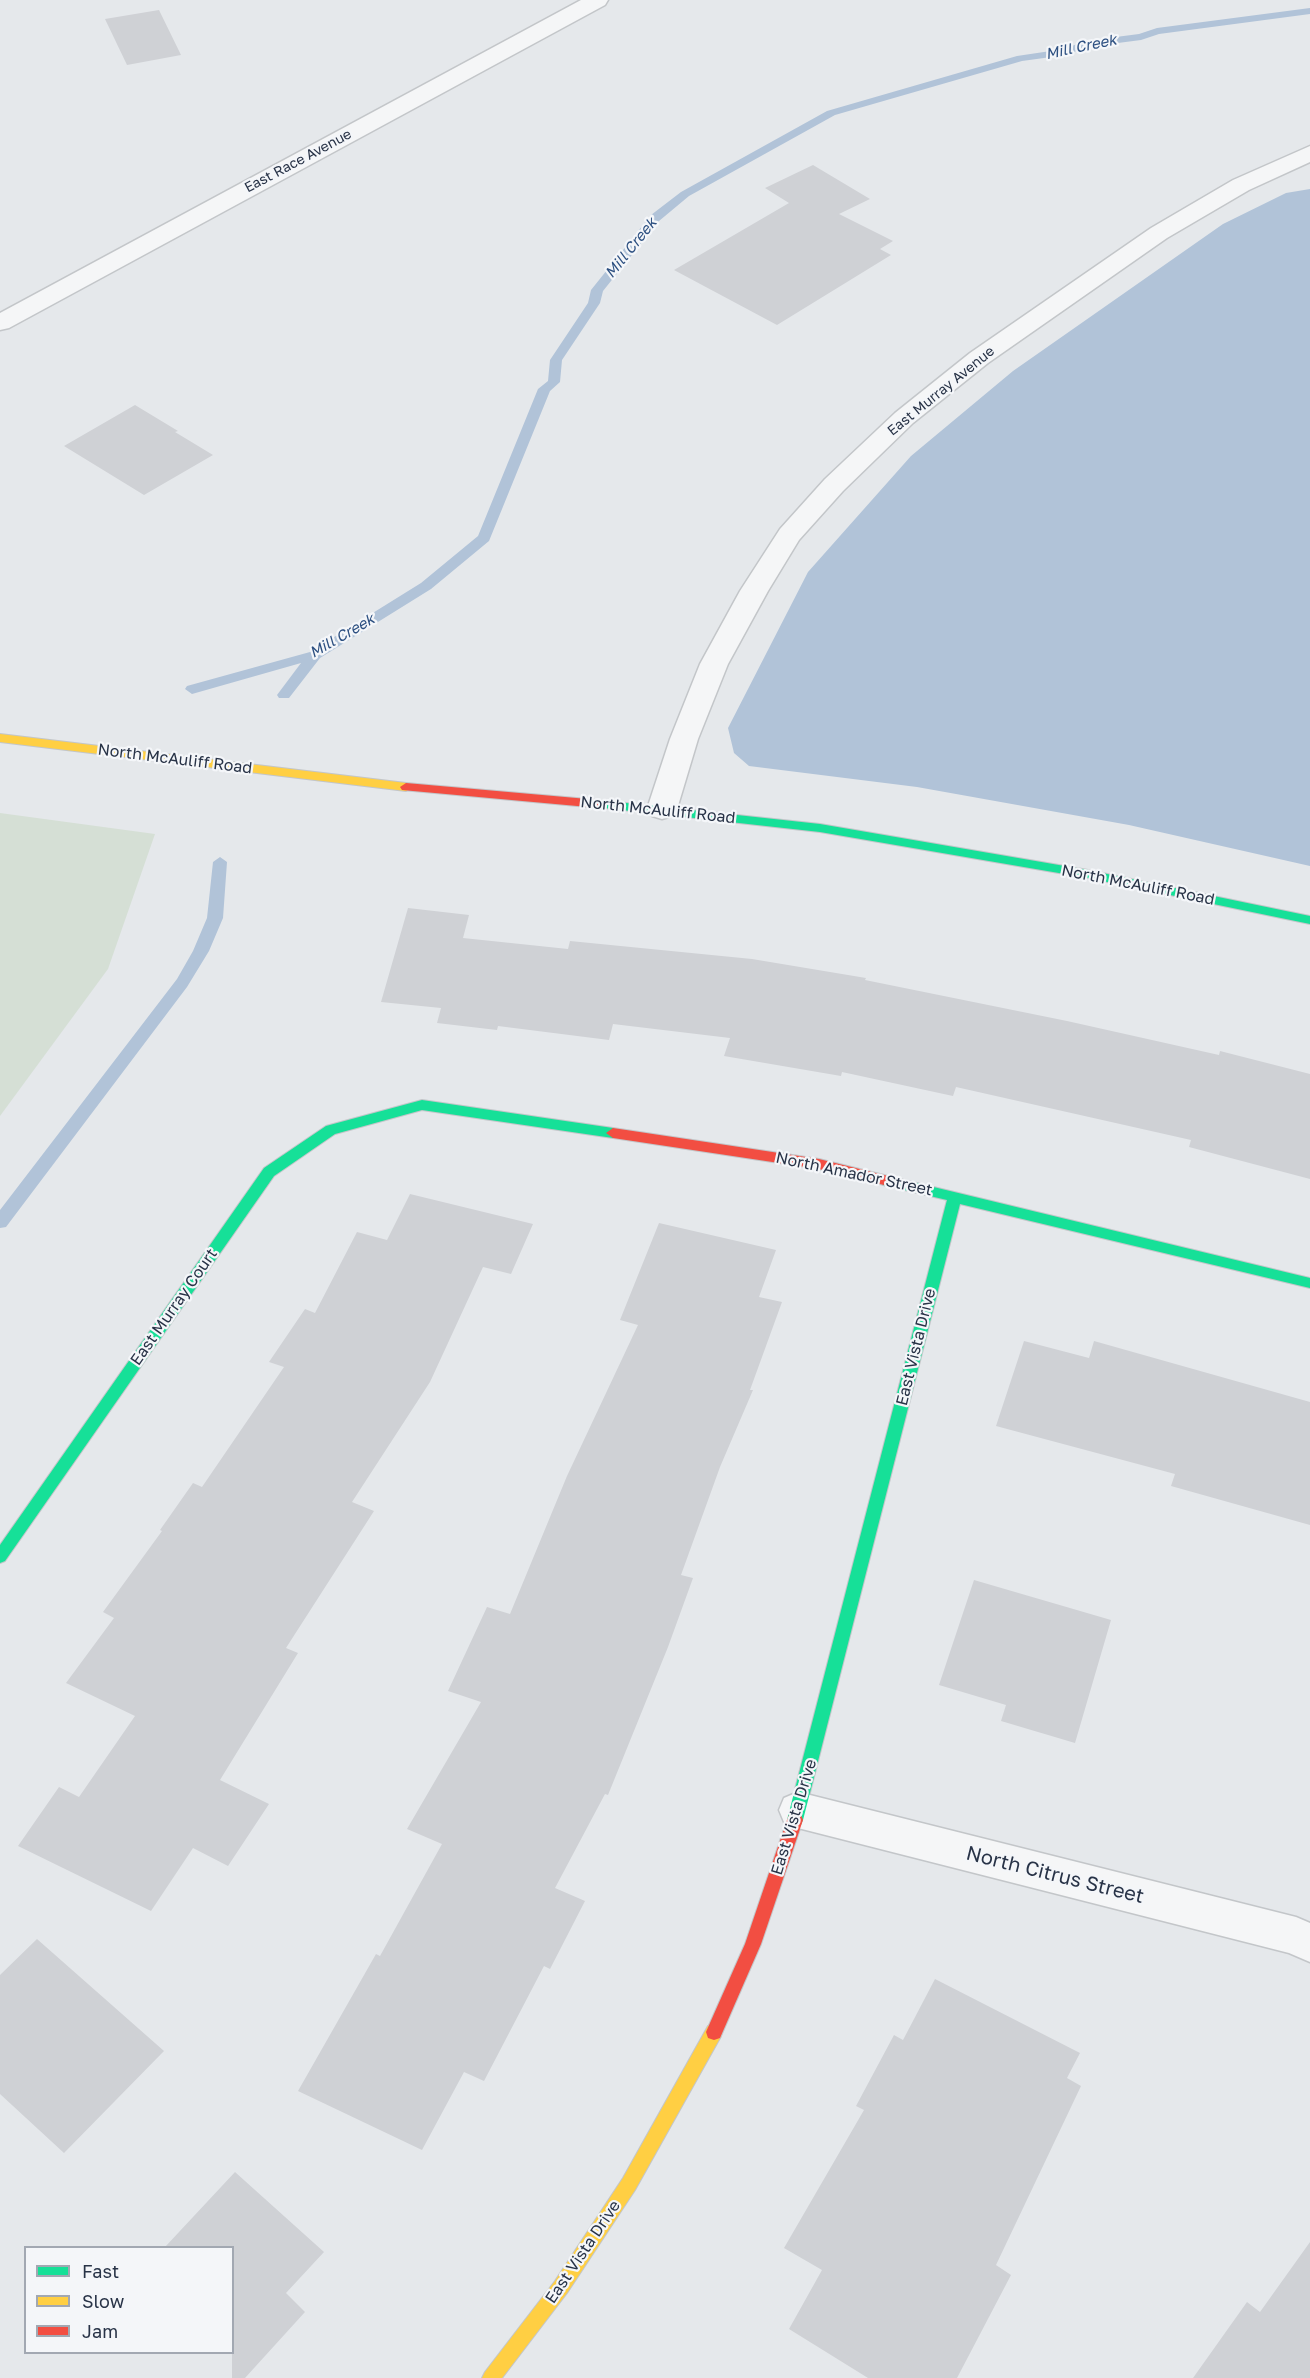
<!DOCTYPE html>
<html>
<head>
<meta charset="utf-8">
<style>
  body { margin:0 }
  #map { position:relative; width:1310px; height:2378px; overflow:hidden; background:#e5e8eb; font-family:"Golos Text",sans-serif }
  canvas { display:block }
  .legend { position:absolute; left:24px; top:2246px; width:210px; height:108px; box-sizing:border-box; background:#f4f6f9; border:2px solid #a2a8b2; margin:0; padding:8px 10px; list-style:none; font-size:18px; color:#283347 }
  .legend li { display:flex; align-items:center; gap:12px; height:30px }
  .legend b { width:30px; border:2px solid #a2a8b2 }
</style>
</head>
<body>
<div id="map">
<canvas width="1310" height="2378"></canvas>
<ul class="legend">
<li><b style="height:8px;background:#16e098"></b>Fast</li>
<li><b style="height:8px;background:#ffcf43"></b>Slow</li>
<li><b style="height:8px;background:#f24e42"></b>Jam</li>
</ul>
</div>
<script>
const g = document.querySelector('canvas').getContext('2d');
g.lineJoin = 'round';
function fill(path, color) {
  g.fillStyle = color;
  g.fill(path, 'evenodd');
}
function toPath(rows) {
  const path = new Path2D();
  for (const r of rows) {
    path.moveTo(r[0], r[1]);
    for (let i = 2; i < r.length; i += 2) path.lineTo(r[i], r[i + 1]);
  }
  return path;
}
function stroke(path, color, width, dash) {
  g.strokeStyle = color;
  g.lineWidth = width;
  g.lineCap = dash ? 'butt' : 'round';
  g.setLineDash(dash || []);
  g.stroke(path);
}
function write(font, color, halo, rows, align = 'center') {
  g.font = font + ' "Golos Text",sans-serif';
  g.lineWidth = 4.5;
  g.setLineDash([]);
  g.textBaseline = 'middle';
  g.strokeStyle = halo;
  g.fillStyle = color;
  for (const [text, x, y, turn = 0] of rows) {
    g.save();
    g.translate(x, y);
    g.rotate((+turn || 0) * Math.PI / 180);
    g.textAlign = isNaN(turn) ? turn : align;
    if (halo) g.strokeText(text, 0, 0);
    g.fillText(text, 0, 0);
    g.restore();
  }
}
fill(toPath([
  [0,813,155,834,108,969,0,1116]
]), '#d5dfd5');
fill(toPath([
  [1310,189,1310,866,1129,825,917,787,749,766,734,753,728,728,808,572,911,456,1013,371,1223,224,1286,193]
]), '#b1c3d8');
fill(toPath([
  [1310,8,1310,14,1159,34,1141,40,1087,47,1066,55,1022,61,835,115,689,196,659,221,603,291,600,303,562,360,560,382,550,391,489,541,431,589,320,658,289,698,279,698,277,695,301,663,192,694,185,689,187,686,310,652,421,583,478,536,538,389,548,381,550,360,588,303,591,290,651,215,681,192,827,111,1017,56,1064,49,1085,41,1139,34,1157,28,1310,8],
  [220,857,227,862,223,918,209,951,187,987,6,1227,0,1228,0,1210,177,979,193,951,207,918,213,862,220,857]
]), '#b1c3d8');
fill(toPath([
  [159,10,181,55,127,65,105,19],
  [813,165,870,199,839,214,893,241,880,249,891,255,777,325,674,270,789,203,765,188],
  [135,405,178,431,175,432,213,455,144,495,64,446],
  [408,908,469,915,463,938,568,949,570,941,752,959,866,978,865,980,1067,1021,1219,1055,1220,1051,1310,1074,1310,1179,1189,1147,1191,1140,956,1087,953,1096,842,1072,841,1076,724,1056,730,1038,613,1024,609,1040,498,1026,497,1030,437,1023,441,1008,381,1002],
  [410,1194,533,1224,511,1274,483,1267,430,1382,352,1502,374,1511,286,1648,298,1653,220,1780,269,1804,228,1866,193,1848,151,1911,18,1846,59,1787,79,1797,135,1716,66,1683,114,1618,103,1612,162,1531,160,1530,193,1483,202,1487,284,1367,269,1362,305,1309,315,1313,357,1232,387,1240],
  [659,1223,776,1250,759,1297,782,1302,750,1390,753,1390,720,1467,681,1575,693,1578,668,1647,608,1795,605,1794,555,1888,585,1901,550,1969,544,1966,484,2081,464,2072,422,2150,298,2091,376,1954,380,1956,442,1844,407,1829,481,1702,448,1691,487,1607,510,1614,567,1476,638,1325,620,1320],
  [1024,1341,1089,1358,1094,1341,1310,1402,1310,1525,1171,1486,1175,1474,996,1426],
  [974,1580,1111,1620,1075,1743,1001,1721,1006,1705,939,1685],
  [37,1939,164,2051,64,2153,0,2094,0,1975],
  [935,1979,1080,2053,1067,2078,1081,2086,996,2265,1011,2275,957,2378,868,2378,789,2329,822,2270,784,2248,864,2110,856,2106,894,2035,903,2040],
  [235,2172,324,2252,286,2293,305,2312,245,2378,232,2378,232,2247,165,2247],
  [1310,2242,1310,2378,1193,2378,1247,2302,1260,2312]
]), '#cfd1d5');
const street = toPath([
  [581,0,608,0,605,5,9,328,0,330,0,313,581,0],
  [1310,146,1310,162,1249,190,1167,238,988,363,913,423,843,491,799,540,768,591,728,664,698,739,677,809,672,816,662,819,652,816,647,809,670,739,700,664,740,591,780,529,825,479,895,413,970,353,1151,228,1233,180,1310,146],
  [798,1792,1296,1917,1310,1923,1310,1962,1289,1953,798,1828,784,1822,779,1810,784,1798,798,1792]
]);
const fast = toPath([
  [599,800,820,824,1088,870,1310,916,1310,924,1088,878,820,832,595,807,593,804,599,800],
  [422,1100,613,1128,620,1133,613,1138,422,1110,335,1134,274,1176,5,1561,0,1563,0,1545,264,1168,326,1126,422,1100],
  [888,1176,1310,1278,1310,1288,960,1204,803,1820,801,1825,795,1827,789,1825,787,1820,947,1200,883,1185,881,1181,883,1177,888,1176]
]);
const slow = toPath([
  [0,734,406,783,412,787,406,791,0,742,0,734],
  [714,2024,720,2026,722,2032,720,2038,635,2190,567,2293,502,2378,482,2378,485,2372,555,2281,623,2178,708,2026,714,2024]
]);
const jam = toPath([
  [406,783,599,800,605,804,599,808,402,790,400,787,406,783],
  [613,1128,819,1159,888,1176,893,1177,895,1181,893,1185,888,1186,819,1169,613,1138,606,1133,613,1128],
  [795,1813,801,1815,803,1820,761,1944,720,2038,714,2040,708,2038,706,2032,745,1944,787,1820,789,1815,795,1813]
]);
stroke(street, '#c3c6c9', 3);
stroke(fast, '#c3c6c9', 2);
stroke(slow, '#c3c6c9', 2);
stroke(jam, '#c3c6c9', 2);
fill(street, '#f5f6f7');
fill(fast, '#16e098');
fill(slow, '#ffcf43');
fill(jam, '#f24e42');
write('14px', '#283347', '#f4f6f9', [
  ["East Race Avenue",298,161,-28],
  ["East Murray Avenue",941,391,-39]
]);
write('italic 15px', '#2d5081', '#f4f6f9', [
  ["Mill Creek",1081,47,-12],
  ["Mill Creek",631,248,-51],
  ["Mill Creek",342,636,-30]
]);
write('16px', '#283347', '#f4f6f9', [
  ["North McAuliff Road",175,759,7],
  ["North McAuliff Road",658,810,6],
  ["North McAuliff Road",1138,885,11],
  ["North Amador Street",854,1174,12],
  ["East Murray Court",174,1307,-55],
  ["East Vista Drive",916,1347,-76],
  ["East Vista Drive",794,1817,-73],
  ["East Vista Drive",583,2252,-56]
]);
write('20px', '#283347', '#f4f6f9', [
  ["North Citrus Street",1055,1875,14]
]);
</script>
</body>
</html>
